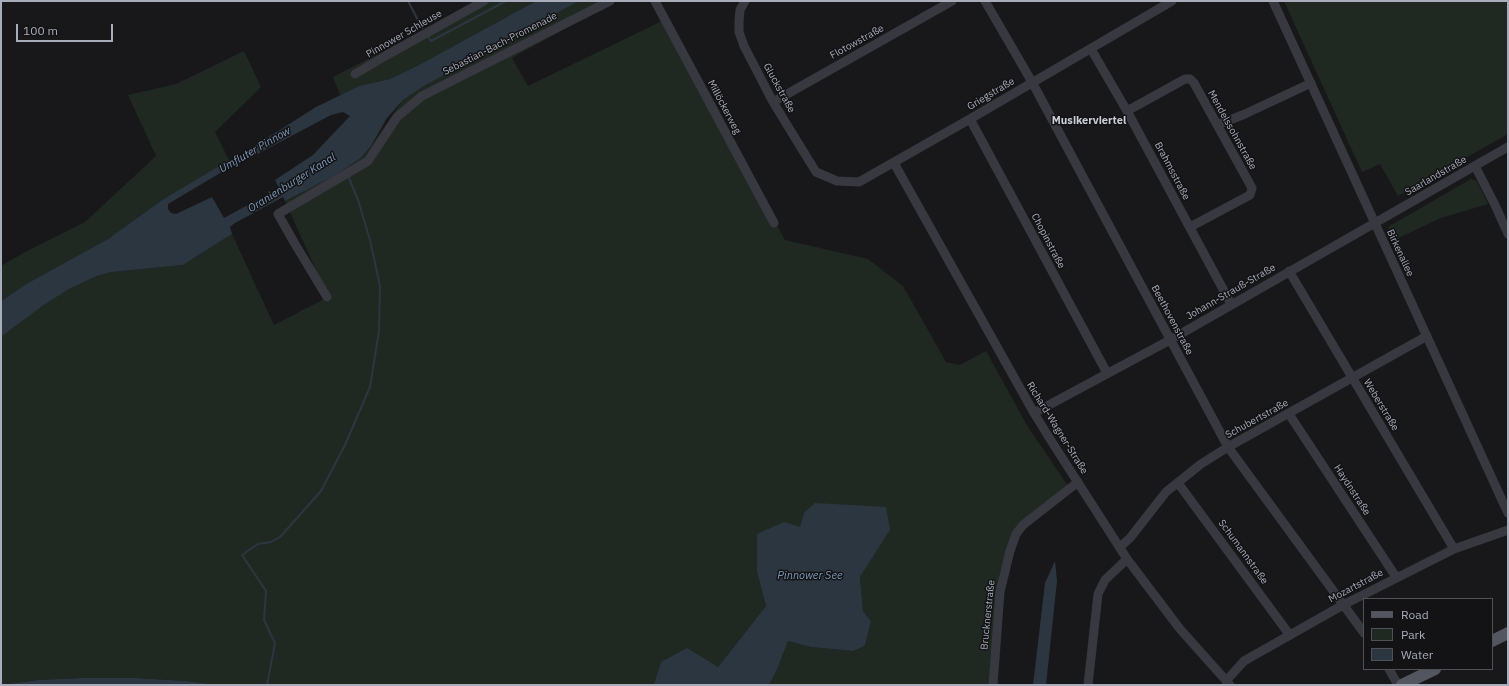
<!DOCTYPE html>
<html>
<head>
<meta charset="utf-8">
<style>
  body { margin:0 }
  #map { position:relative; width:1509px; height:686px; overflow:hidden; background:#18181a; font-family:"IBM Plex Sans",sans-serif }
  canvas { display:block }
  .frame { position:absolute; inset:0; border:2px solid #a9adbb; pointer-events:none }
  .legend { position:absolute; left:1363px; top:598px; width:130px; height:72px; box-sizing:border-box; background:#131315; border:1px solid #4f5157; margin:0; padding:5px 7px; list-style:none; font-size:12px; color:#a9adbb }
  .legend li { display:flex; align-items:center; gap:8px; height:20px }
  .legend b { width:20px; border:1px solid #4f5157 }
  .scale { position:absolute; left:16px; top:24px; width:97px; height:18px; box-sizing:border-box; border:2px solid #a9adbb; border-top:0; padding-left:5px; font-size:12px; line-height:14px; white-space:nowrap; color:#a9adbb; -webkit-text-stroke:3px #131315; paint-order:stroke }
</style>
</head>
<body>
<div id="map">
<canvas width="1509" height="686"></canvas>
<div class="frame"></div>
<ul class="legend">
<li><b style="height:5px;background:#54565f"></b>Road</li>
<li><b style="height:11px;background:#1f2921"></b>Park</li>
<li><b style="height:11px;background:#2c3640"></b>Water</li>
</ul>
<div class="scale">100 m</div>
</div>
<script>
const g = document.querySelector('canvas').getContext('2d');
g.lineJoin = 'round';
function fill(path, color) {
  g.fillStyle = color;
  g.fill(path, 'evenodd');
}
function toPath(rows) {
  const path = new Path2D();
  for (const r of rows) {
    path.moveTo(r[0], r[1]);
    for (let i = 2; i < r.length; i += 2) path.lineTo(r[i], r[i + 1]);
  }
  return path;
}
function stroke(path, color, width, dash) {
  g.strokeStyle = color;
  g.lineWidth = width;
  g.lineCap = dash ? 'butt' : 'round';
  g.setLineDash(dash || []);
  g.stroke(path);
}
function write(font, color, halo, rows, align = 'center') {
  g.font = font + ' "IBM Plex Sans",sans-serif';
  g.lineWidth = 3;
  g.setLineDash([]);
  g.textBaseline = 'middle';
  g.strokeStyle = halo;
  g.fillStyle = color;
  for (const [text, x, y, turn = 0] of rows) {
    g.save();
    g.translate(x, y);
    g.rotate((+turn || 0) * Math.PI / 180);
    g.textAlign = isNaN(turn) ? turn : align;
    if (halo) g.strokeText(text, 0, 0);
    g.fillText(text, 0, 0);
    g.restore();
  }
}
fill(toPath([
  [481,1,536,1,417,66,390,79,359,86,340,95,333,77],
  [579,1,615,1,512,58,528,86,664,20,785,240,868,259,903,286,946,362,960,365,986,351,1028,427,1068,486,1017,526,1000,572,991,685,769,685,776,672,788,641,811,647,853,651,865,646,871,621,863,611,860,577,890,530,804,513,800,527,757,572,766,606,718,667,710,663,655,685,217,685,186,681,137,678,80,678,38,680,1,685,1,337,41,307,69,289,97,276,112,272,183,265,232,234,274,325,328,297,285,201,334,176,361,158,371,146,403,100,424,86],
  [1284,1,1508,1,1508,134,1398,196,1380,164,1362,172],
  [244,51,261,87,215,132,229,160,162,200,108,239,28,283,1,301,1,266,25,252,85,222,156,156,128,95,176,84],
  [1471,179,1477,181,1488,204,1441,218,1394,240,1388,227]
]), '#1f2921');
fill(toPath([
  [536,1,579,1,424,86,403,100,387,118,371,146,361,158,334,176,285,201,283,197,235,223,230,227,232,234,183,265,112,272,97,276,69,289,41,307,1,337,1,301,28,283,108,239,162,200,229,160,232,166,168,204,168,209,171,213,176,214,212,197,224,218,279,188,275,180,313,155,350,116,343,112,331,115,248,159,245,152,316,107,359,86,390,79,417,66],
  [815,503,886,507,890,530,860,577,863,611,871,621,865,646,853,651,811,647,788,641,776,672,769,685,654,685,661,662,687,648,718,667,766,606,757,572,757,534,784,522,800,527,804,513],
  [1055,561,1057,581,1046,685,1033,685,1045,583],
  [80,678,137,678,186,681,217,685,1,685,38,680]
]), '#2c3640');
stroke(toPath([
  [408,1,422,28],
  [429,38,431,41,506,1],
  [267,685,275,643,264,620,266,591,242,555,258,544,271,542,280,537,321,491,345,445,370,387,379,331,380,286,370,240,358,200,349,178]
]), '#2c3640', 2);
stroke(toPath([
  [222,169,255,151]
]), '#2c3640', 7);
stroke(toPath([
  [655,1,774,223],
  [745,1,740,10,739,21,739,32,744,46,773,102,816,172,837,181,859,182,970,119,1172,1],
  [985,1,1032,82,1228,447,1364,633],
  [1273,1,1508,513],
  [1091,49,1127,111,1231,304],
  [355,74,387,55,484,1],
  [773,102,952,1],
  [1127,111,1185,79,1190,79,1194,83,1252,188,1250,195,1190,227],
  [970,119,1107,373],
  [1217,125,1245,114,1311,83],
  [894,163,1034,413,1050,439,1127,559,1180,629,1230,685],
  [1475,166,1495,205,1508,234],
  [1289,271,1454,549],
  [327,297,295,244,278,214,368,161,397,117,422,96,610,1],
  [1034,413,1170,340,1508,147],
  [1289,414,1396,577],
  [1178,483,1289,634],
  [1120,547,1130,538,1166,492,1201,464,1228,447,1427,336],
  [1389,669,1398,685],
  [1226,681,1244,661,1343,605,1454,549,1508,530],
  [993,685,1000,592,1010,551,1016,534,1023,525,1078,482],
  [1088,685,1098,594,1105,580,1127,559]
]), '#383940', 9);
stroke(toPath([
  [1492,641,1508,633],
  [1402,685,1435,669]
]), '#54565f', 12);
write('10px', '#a9adbb', '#131315', [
  ["Pinnower Schleuse",404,34,-30],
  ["Flotowstraße",857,42,-29],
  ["Sebastian-Bach-Promenade",500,44,-27],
  ["Gluckstraße",779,88,61],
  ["Griegstraße",991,94,-31],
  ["Millöckerweg",724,107,62],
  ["Mendelssohnstraße",1232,130,61],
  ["Brahmsstraße",1172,171,62],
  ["Saarlandstraße",1436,176,-30],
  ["Chopinstraße",1048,241,62],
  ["Birkenallee",1400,253,65],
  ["Johann-Strauß-Straße",1231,292,-30],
  ["Beethovenstraße",1172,320,62],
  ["Weberstraße",1381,405,59],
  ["Schubertstraße",1257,419,-29],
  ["Richard-Wagner-Straße",1057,428,58],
  ["Haydnstraße",1352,490,57],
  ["Schumannstraße",1243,552,54],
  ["Mozartstraße",1356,586,-28],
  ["Brucknerstraße",988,615,-84]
]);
write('bold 11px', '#cacdd7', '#131315', [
  ["Musikerviertel",1089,121]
]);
write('italic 11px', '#7e99b8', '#131315', [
  ["Umfluter Pinnow",255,150,-30],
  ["Oranienburger Kanal",292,183,-32],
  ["Pinnower See",810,576]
]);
</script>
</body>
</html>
